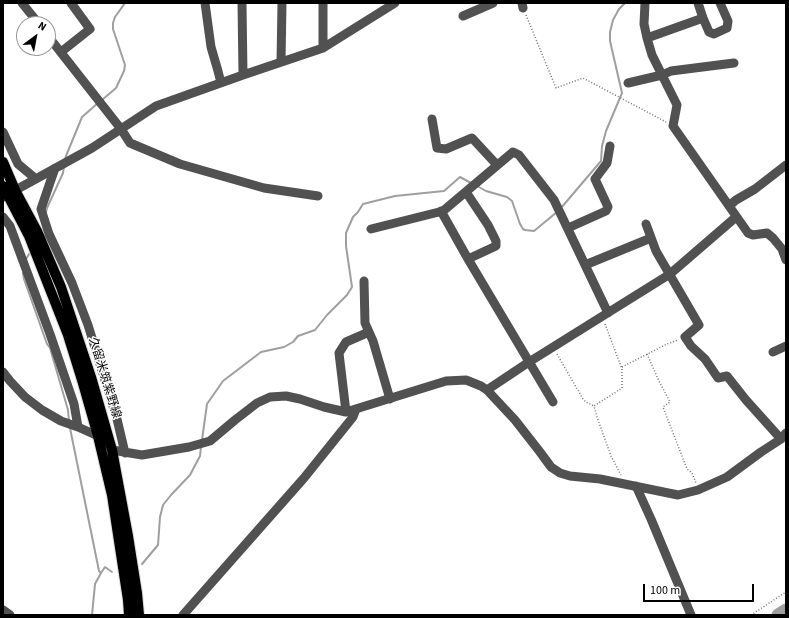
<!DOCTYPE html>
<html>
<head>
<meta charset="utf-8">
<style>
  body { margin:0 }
  #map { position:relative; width:789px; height:618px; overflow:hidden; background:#fff; font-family:"Source Sans 3",sans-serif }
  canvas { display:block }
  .frame { position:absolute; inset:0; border:4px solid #000; pointer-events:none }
  .north { position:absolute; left:16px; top:16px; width:40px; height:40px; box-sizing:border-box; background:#fff; border:1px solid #999; border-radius:50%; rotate:32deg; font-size:11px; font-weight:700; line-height:16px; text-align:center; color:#000 }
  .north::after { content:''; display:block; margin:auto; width:14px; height:18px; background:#000; clip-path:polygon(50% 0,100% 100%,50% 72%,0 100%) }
  .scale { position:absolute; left:643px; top:584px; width:111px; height:18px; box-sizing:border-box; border:2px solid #000; border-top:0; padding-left:5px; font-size:12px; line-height:14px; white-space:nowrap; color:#000; -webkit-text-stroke:3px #fff; paint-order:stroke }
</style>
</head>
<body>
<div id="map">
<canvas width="789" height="618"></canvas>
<div class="frame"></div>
<div class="north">N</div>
<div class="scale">100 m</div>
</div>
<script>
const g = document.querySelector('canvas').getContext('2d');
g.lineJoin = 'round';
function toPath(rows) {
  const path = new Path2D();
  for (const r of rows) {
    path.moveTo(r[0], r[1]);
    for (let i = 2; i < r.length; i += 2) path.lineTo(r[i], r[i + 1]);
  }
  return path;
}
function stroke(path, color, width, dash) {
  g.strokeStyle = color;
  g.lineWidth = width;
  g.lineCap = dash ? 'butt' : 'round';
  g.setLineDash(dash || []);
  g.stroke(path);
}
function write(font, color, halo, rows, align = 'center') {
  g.font = font + ' "Source Sans 3","Noto Sans JP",sans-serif';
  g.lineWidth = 3;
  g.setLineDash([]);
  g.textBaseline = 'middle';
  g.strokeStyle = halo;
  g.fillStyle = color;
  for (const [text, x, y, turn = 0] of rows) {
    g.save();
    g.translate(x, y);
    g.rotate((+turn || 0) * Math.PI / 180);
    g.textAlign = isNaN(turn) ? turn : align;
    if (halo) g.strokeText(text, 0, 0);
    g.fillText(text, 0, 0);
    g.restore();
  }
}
stroke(toPath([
  [102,100,116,88,124,71,125,65,113,29,113,23,115,17,125,3],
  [65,160,66,156,82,117,98,103],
  [477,186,486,191,507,197,512,201,520,224,523,229,525,230,534,231,557,212],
  [561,208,601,161,602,146,606,131,622,93,610,41,610,32,613,20,619,9,625,3],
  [46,212,47,208,63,173,64,166],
  [26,259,31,251],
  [23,273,24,279,47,344,50,348,68,410,69,421],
  [70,428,99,571,101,573],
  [202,440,207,404,223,381,261,352,284,347,293,342,298,336,315,330,327,315,347,295,352,287,346,246,346,233,353,217,358,212,363,204,395,196,444,191,460,177,471,183],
  [142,564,158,545,160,517,163,505,171,495,190,475,200,456,201,447],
  [92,615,95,584,101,573,105,567,112,572]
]), '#9f9f9f', 2);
stroke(toPath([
  [778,615,786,610]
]), '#9f9f9f', 13);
const major = toPath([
  [3,162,15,190,37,231,61,287,91,377,112,450,128,536,137,593,139,615],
  [3,186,29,236,68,335,82,380,98,436,112,495,128,600,129,615]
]);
stroke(major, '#dbdbdb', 12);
stroke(toPath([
  [526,15,556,88,583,78,666,122],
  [605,324,622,369,622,388,594,406,597,417,611,456,621,475],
  [557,354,583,399,586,402,594,406],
  [647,354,659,381,670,402,663,407,687,469,692,473,696,483],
  [622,367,667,344,678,340],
  [751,615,786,592]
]), '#737373', 1.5, [1, 2]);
stroke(toPath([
  [22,3,39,24],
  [205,3,211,47,218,71,221,83],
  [242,3,243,75],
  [522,3,523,8],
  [645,3,644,24,647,38,652,55,677,105,673,126,748,233,753,235,767,233,773,238,782,249,786,260],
  [698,3,703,18,709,32,714,34,727,28,728,21,720,3],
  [463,16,493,3],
  [48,36,121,129,130,143,180,164,264,188,318,196],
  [647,38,703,18],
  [323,48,323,3],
  [61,52,90,29,71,3],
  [281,62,282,3],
  [628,83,662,75,671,71,734,63],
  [432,119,437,148,446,149,472,138,497,165],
  [3,132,18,164,36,179],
  [55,168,41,209,49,234,72,283,88,325,117,419,125,453],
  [466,192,488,225,496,241,496,246,468,259,553,402],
  [3,197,92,148,156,106,243,75,323,48,395,3],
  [729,206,736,200,755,189,786,165],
  [441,211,468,259],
  [3,217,10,226,50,334,74,404,78,427],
  [646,224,656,251,699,325,685,337,691,346,705,359,718,378,727,376,746,400,781,439],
  [568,228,606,211,608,207,595,179,607,163,610,146],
  [371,229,443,211,513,152,519,155,554,200,608,313],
  [585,265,651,238],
  [364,281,365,323,373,341,390,399],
  [773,352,786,346],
  [3,372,10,381,25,397,42,410,61,421,78,427,98,436],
  [487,390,529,362,670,274,736,217],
  [346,412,339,353,346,342,369,332],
  [112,450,142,455,189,447,210,441,235,420,257,403,270,397,286,396,300,399,324,407,346,412,446,381,466,380,481,386,487,390,515,420,540,452,551,467,560,473,570,476,600,479,678,495,698,490,727,477,761,452,781,439,786,433],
  [636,486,651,519,691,615],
  [3,610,10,615],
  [183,615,304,478,353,417,356,409]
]), '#515151', 9);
stroke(major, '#000', 10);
write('12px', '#000', '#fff', [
  ["久留米筑紫野線",104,378,73]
]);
</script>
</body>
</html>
